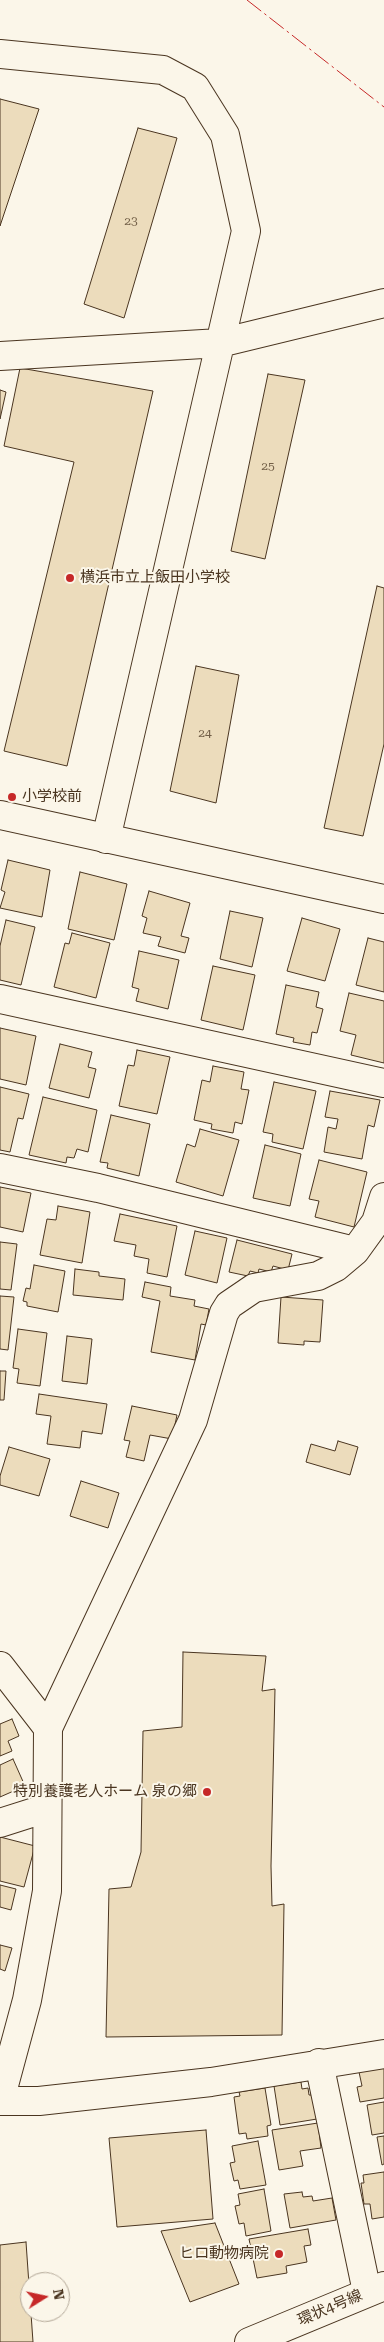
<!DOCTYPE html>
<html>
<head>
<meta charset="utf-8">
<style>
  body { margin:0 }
  #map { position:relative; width:384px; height:2342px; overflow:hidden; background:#fbf6e9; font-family:"Roboto Serif",serif }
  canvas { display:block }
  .north { position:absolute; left:20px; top:2272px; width:50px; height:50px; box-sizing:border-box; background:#fbf6e9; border:1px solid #b4a999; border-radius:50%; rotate:80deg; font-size:14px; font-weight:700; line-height:20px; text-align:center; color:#4a3520 }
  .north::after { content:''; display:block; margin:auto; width:18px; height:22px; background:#c62828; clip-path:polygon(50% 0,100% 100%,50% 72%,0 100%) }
</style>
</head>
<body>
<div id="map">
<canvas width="384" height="2342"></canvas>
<div class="north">N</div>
</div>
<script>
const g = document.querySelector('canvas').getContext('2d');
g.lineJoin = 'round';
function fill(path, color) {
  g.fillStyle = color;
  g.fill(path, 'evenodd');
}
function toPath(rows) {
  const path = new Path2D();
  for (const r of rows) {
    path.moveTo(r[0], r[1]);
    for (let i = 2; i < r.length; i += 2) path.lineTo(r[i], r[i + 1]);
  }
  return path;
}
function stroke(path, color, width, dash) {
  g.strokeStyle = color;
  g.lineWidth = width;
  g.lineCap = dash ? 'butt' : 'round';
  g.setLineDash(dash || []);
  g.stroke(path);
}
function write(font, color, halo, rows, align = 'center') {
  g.font = font + ' "Roboto Serif","Noto Sans JP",serif';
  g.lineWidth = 4;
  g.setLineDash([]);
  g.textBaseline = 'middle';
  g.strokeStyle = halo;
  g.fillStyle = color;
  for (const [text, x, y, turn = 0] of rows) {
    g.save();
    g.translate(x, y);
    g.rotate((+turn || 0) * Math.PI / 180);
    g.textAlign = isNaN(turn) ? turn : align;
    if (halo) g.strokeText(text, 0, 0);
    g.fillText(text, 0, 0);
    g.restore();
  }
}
const building = toPath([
  [0,99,39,109,0,226,0,99],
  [138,128,177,138,124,318,84,304,138,128],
  [20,368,153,391,67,766,4,751,74,462,4,446,20,368],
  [268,374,305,380,265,559,231,551,268,374],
  [0,390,6,392,0,419,0,390],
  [377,586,384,588,384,744,363,836,324,828,377,586],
  [196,666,239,675,216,803,170,791,196,666],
  [8,860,50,870,42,917,0,908,5,892,1,890,8,860],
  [80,872,127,884,114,940,68,929,80,872],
  [149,891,190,903,181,936,189,938,185,953,158,946,161,937,143,933,147,918,142,916,149,891],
  [230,911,263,918,252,967,220,959,230,911],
  [302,918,340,929,325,981,287,971,302,918],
  [6,920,35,927,21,985,0,980,0,946,6,920],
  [72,933,110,943,96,998,54,987,65,943,69,944,72,933],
  [368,938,384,942,384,992,356,985,368,938],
  [139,951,179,960,168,1009,136,1001,139,989,132,987,139,951],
  [213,966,255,975,243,1030,201,1020,213,966],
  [286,985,319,992,316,1007,323,1009,317,1033,312,1032,310,1045,293,1042,294,1038,276,1034,286,985],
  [349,993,384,1001,384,1063,351,1055,356,1035,340,1031,349,993],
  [0,1028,36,1036,26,1085,0,1079,0,1028],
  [60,1044,92,1052,88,1067,96,1069,89,1098,49,1088,60,1044],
  [137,1050,170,1057,157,1114,119,1106,128,1065,134,1066,137,1050],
  [213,1066,244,1072,241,1089,249,1090,242,1124,235,1122,233,1133,211,1129,212,1124,194,1120,202,1080,210,1082,213,1066],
  [274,1082,316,1091,303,1149,272,1142,273,1134,263,1132,274,1082],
  [0,1087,29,1094,23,1119,18,1118,10,1152,0,1150,0,1087],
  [330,1091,380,1100,374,1127,368,1125,362,1159,324,1152,328,1127,336,1129,338,1119,325,1117,330,1091],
  [43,1097,97,1110,88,1152,77,1149,74,1158,67,1157,66,1163,29,1155,43,1097],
  [111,1115,150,1124,139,1176,107,1168,108,1163,100,1162,111,1115],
  [200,1129,239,1140,223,1196,176,1182,187,1144,195,1147,200,1129],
  [265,1145,301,1154,290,1206,253,1198,265,1145],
  [319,1160,367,1172,354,1227,315,1217,319,1201,309,1199,319,1160],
  [0,1187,31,1193,23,1232,0,1227,0,1187],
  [58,1206,90,1212,82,1263,40,1255,47,1219,56,1220,58,1206],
  [120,1214,177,1226,167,1277,147,1273,149,1259,134,1256,136,1245,114,1241,120,1214],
  [195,1231,227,1238,217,1283,185,1275,195,1231],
  [237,1240,292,1254,288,1270,273,1266,271,1272,259,1269,258,1273,250,1271,248,1276,229,1272,237,1240],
  [0,1242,17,1244,11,1290,0,1289,0,1242],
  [34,1265,65,1271,58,1312,27,1306,27,1302,23,1301,26,1288,30,1289,34,1265],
  [75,1269,99,1272,99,1276,125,1279,123,1300,73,1295,75,1269],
  [145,1282,171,1287,170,1296,195,1300,194,1306,209,1309,206,1325,201,1324,195,1360,151,1352,160,1301,142,1297,145,1282],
  [0,1296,14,1297,8,1350,0,1349,0,1296],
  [281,1297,323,1300,320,1342,304,1341,304,1345,278,1343,281,1297],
  [18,1329,47,1333,40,1386,17,1383,19,1369,13,1368,18,1329],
  [67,1336,92,1339,87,1384,62,1381,67,1336],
  [0,1371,6,1371,4,1400,0,1400,0,1371],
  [39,1394,107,1404,102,1434,82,1431,80,1448,47,1444,51,1416,36,1414,39,1394],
  [132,1406,177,1415,172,1439,150,1435,144,1461,126,1457,130,1441,124,1440,132,1406],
  [338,1441,358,1447,350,1475,306,1462,311,1444,335,1451,338,1441],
  [9,1447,50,1459,39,1496,0,1485,0,1476,9,1447],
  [81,1481,119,1493,108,1528,70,1516,81,1481],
  [183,1652,266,1656,262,1691,275,1689,271,1866,272,1906,284,1904,282,2035,106,2037,109,1889,131,1887,141,1852,143,1731,182,1727,183,1652],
  [12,1719,19,1736,8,1741,12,1751,0,1756,0,1724,12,1719],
  [13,1759,25,1786,0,1797,0,1765,13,1759],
  [0,1837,35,1846,24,1887,0,1881,0,1837],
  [0,1885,16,1889,11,1910,0,1907,0,1885],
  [0,1945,12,1948,5,1971,0,1969,0,1945],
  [384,2067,384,2098,360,2102,357,2087,362,2086,359,2072,384,2067],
  [301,2082,302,2089,308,2088,309,2095,313,2095,317,2119,280,2125,274,2086,301,2082],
  [265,2088,271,2125,267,2126,268,2136,247,2139,246,2133,239,2134,234,2097,240,2096,239,2092,265,2088],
  [384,2102,384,2133,372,2135,367,2105,384,2102],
  [318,2123,321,2148,300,2151,303,2166,279,2170,272,2130,318,2123],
  [206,2130,213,2219,117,2227,109,2138,206,2130],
  [384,2136,384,2164,382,2165,377,2137,384,2136],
  [258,2141,266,2185,240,2189,238,2180,234,2181,230,2163,235,2162,232,2146,258,2141],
  [384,2172,384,2217,372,2219,370,2204,364,2204,361,2183,364,2183,363,2175,384,2172],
  [264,2189,271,2231,246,2236,244,2223,239,2224,235,2206,240,2205,238,2194,264,2189],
  [302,2192,303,2197,312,2196,313,2201,332,2198,336,2220,290,2228,284,2194,302,2192],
  [215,2223,239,2284,190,2302,161,2231,215,2223],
  [308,2229,311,2245,304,2246,307,2262,286,2266,287,2273,257,2278,249,2239,308,2229],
  [26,2242,33,2342,0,2342,0,2245,26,2242]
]);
fill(building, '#ecdcbc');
stroke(building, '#4a3520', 1);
const street = toPath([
  [0,54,163,70,195,87,225,135,246,231,106,839],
  [0,356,220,343,384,303],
  [0,999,384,1083],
  [0,1168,98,1188,355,1251],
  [0,1666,48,1728],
  [0,1823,47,1808],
  [319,2063,367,2292],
  [0,2100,27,2000,47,1891,48,1728,193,1420,224,1313,229,1305,254,1288,318,1276,336,1267,355,1251,376,1222,384,1197],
  [0,2101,39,2101,211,2082,384,2054]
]);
const secondary = toPath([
  [0,815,384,899]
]);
const primary = toPath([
  [249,2342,384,2286]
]);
stroke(street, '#4a3520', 30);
stroke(secondary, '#4a3520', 30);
stroke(primary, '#4a3520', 30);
stroke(street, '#fbf6e9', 28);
stroke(secondary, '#fbf6e9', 28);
stroke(primary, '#fbf6e9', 28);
stroke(toPath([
  [247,0,384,107]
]), '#c62828', 1, [18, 4, 2.5, 4]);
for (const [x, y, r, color] of [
  [70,578,5,"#c62828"],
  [12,797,5,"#c62828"],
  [207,1792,5,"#c62828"],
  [279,2254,5,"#c62828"]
]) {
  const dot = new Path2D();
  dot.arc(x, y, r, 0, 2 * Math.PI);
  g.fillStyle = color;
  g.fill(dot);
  stroke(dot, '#fbf6e9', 2);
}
write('12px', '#725f47', null, [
  ["23",131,221],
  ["25",268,466],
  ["24",205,733]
]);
write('15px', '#4a3520', '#fbf6e9', [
  ["横浜市立上飯田小学校",80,578],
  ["小学校前",22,797],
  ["特別養護老人ホーム 泉の郷",197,1792,"right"],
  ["ヒロ動物病院",269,2254,"right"]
], 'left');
write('15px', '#4a3520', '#fbf6e9', [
  ["環状4号線",330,2308,-23]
]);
</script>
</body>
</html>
